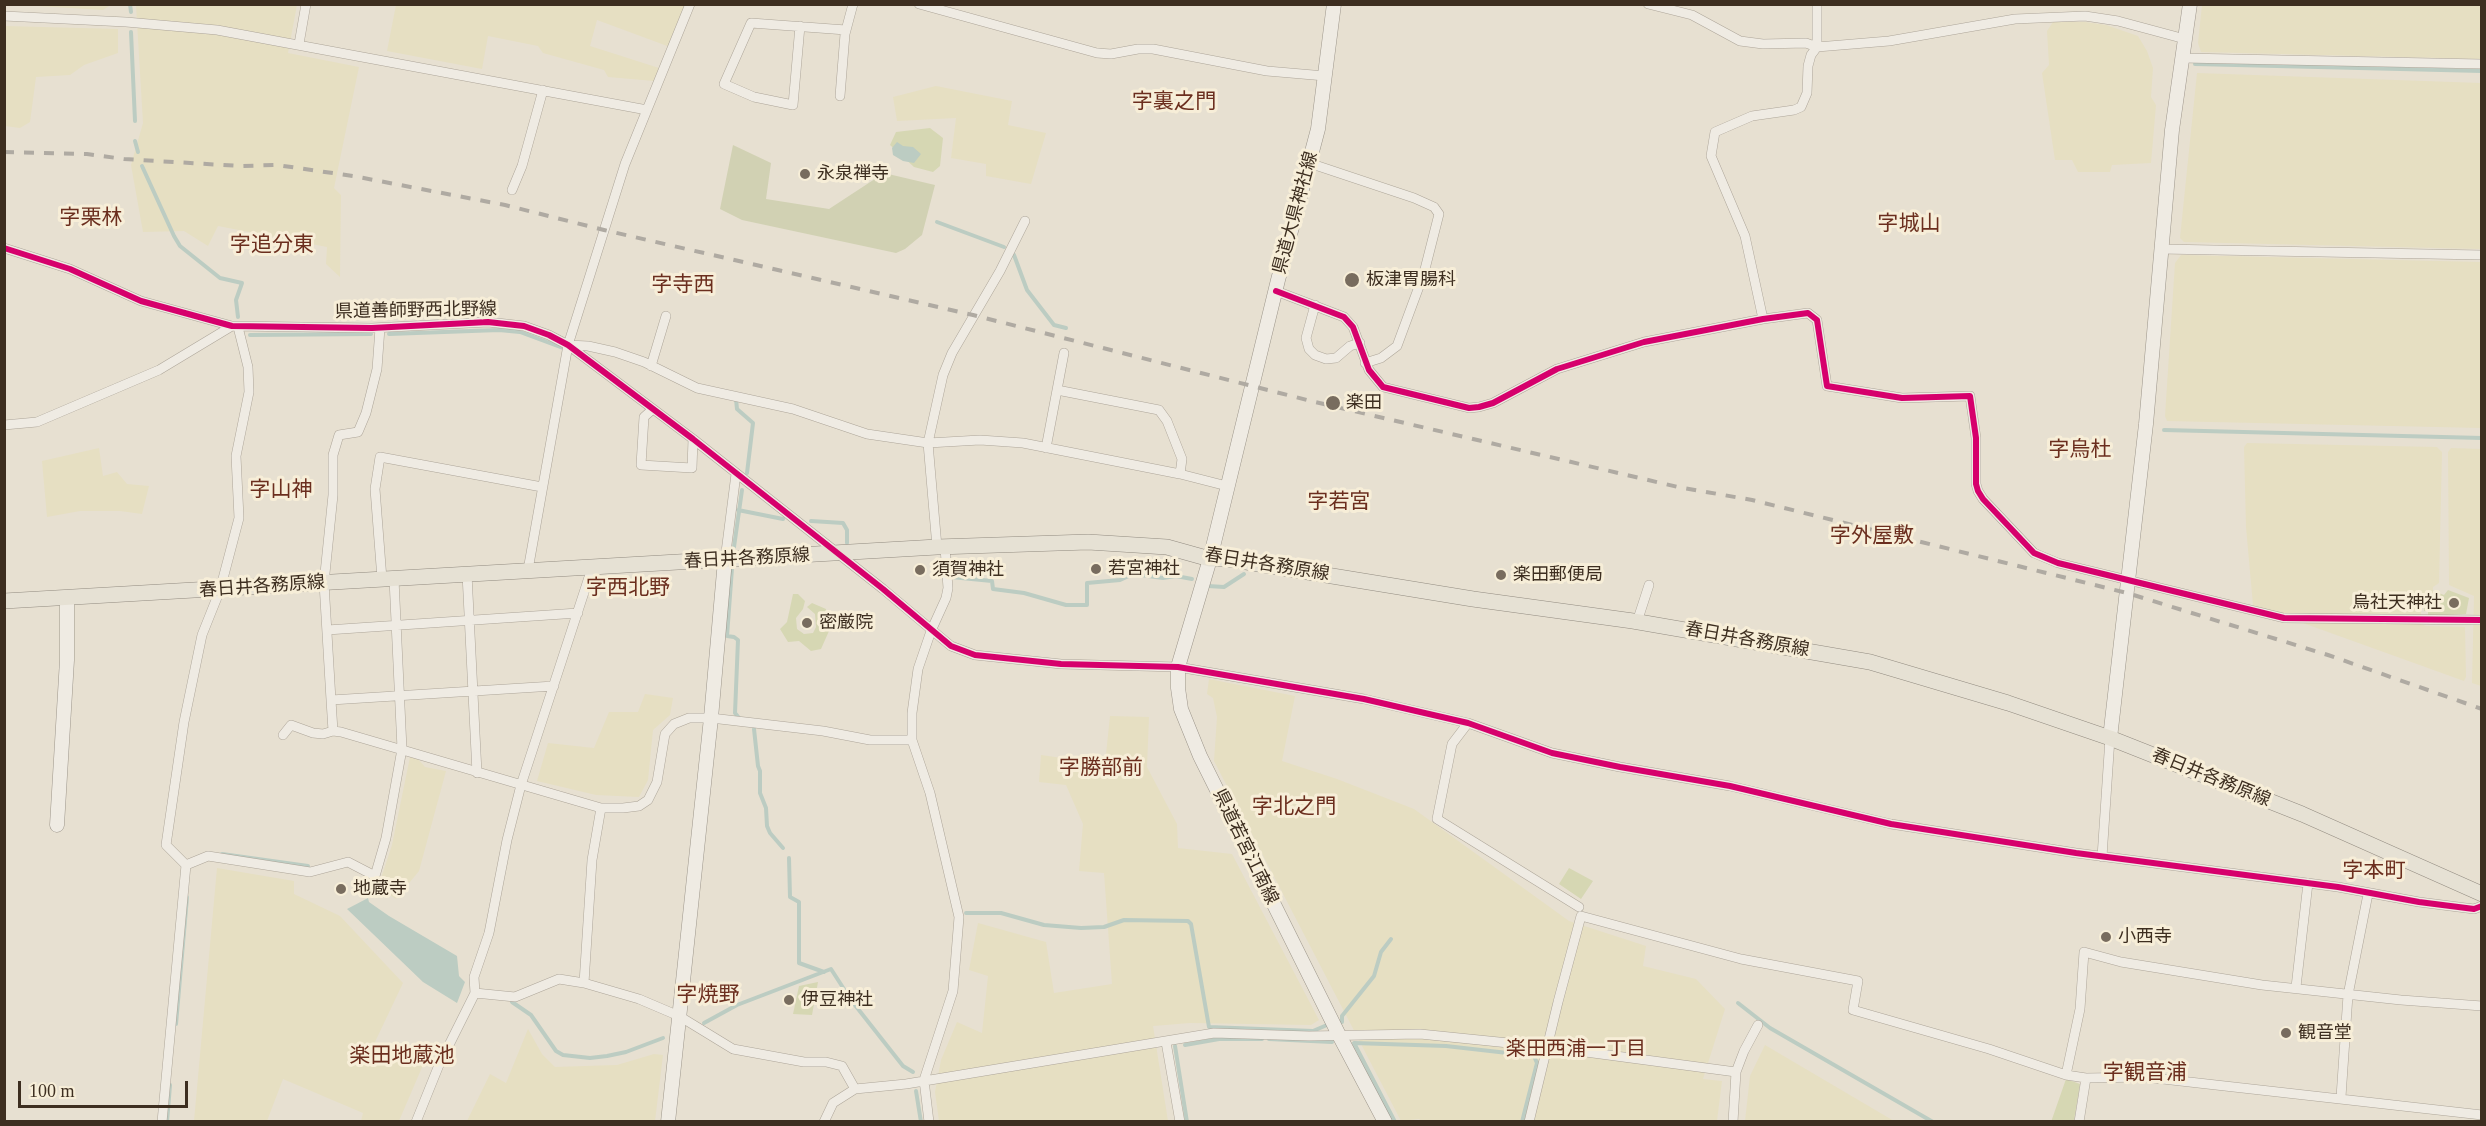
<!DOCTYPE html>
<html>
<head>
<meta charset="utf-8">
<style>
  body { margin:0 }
  #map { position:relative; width:2486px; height:1126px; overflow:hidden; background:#e7e0d1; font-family:"Times New Roman",serif }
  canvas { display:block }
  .frame { position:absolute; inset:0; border:6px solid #3d2e20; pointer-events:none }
  .scale { position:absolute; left:18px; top:1081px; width:170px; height:27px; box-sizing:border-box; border:3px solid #3d2e20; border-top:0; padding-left:8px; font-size:18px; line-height:21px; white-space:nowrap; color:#3d2e20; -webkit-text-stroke:4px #f7eed8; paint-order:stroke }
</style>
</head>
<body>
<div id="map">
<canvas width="2486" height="1126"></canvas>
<div class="frame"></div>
<div class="scale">100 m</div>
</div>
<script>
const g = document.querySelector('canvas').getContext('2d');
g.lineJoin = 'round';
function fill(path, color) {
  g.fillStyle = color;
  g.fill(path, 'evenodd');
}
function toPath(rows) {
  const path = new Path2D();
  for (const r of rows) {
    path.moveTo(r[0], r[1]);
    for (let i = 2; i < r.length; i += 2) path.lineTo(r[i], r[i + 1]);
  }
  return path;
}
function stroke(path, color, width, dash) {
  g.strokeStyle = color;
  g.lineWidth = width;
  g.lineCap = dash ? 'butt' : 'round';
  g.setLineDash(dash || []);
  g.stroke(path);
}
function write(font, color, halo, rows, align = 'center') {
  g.font = font + ' "Times New Roman","Noto Sans JP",serif';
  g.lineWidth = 6;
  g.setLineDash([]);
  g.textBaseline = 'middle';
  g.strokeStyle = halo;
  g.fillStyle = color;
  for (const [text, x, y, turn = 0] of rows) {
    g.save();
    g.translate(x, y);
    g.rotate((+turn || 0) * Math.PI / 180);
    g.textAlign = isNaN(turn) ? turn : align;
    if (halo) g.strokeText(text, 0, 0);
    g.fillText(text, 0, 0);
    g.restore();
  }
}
fill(toPath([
  [5,4,111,4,111,5,103,10],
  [683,4,685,6,670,47,597,20,590,46,659,68,654,81,608,77,604,70,543,53,538,46,488,36,482,69,387,51,396,5],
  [136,5,297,5,288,53,359,67,334,188,341,195,340,277,326,264,327,247,218,226,208,246,184,231,143,232,131,165,143,123],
  [2202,5,2481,5,2481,59,2201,52,2198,43],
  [2053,22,2085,22,2106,25,2138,36,2147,51,2153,68,2151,97,2156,105,2151,163,2112,165,2110,172,2078,172,2072,160,2055,160,2042,73,2049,65,2047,31],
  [5,26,118,29,118,53,84,65,70,75,36,77,30,122,20,128,5,126],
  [2197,73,2481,83,2481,249,2184,242,2180,238],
  [936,86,1012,101,1008,125,1046,133,1031,184,986,176,986,164,951,158,956,118,897,121,893,97],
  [2181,255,2481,262,2481,428,2167,421,2165,416,2175,263],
  [2247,443,2437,447,2442,452,2439,583,2433,587,2433,593,2421,600,2421,624,2426,626,2465,627,2466,677,2464,681,2253,605,2246,527,2244,447],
  [99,448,103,476,117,472,127,484,149,486,142,514,120,511,80,511,47,517,42,461],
  [2451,448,2481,449,2481,686,2472,683,2474,596,2449,585,2448,452],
  [1209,679,1295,696,1282,761,1337,779,1414,809,1569,921,1646,946,1643,966,1696,979,1725,1009,1703,1079,1722,1081,1717,1121,1423,1122,1419,1119,1401,1121,1214,761,1217,717,1213,698,1207,694],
  [645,694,673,698,670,715,653,730,648,780,639,797,596,795,537,781,548,743,594,748,609,712,638,712],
  [1110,716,1149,717,1147,767,1177,824,1178,848,1232,854,1319,1020,1311,1025,1190,1023,1153,1026,1168,1121,939,1121,935,1092,941,1060,957,1022,982,1033,988,976,969,970,978,923,1046,942,1054,993,1112,984,1104,873,1079,871,1083,824,1066,785,1039,782,1041,755,1105,764],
  [410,757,418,759,425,767,446,771,419,871,396,899,378,887,392,845],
  [217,868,294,881,294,894,340,916,403,983,375,1042,426,1058,399,1121,361,1121,363,1113,283,1079,267,1121,194,1121],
  [528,1029,542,1054,555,1067,617,1065,654,1054,663,1055,655,1121,467,1121,490,1074,506,1083],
  [1765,1045,1894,1121,1745,1121,1750,1076]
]), '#e6dfc2');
fill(toPath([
  [930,128,943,138,940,166,933,172,914,167,890,145,896,132],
  [2448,590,2469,598,2466,614,2428,616,2428,611,2424,611,2424,603,2439,593,2444,595],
  [793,594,798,594,805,601,803,609,796,618,797,629,804,634,813,633,816,627,815,614,807,607,812,603,826,609,829,631,821,649,811,651,799,641,788,642,780,629,787,622],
  [1569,868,1593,881,1581,899,1559,884],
  [818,982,812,1015,793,1014,799,986],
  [2066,1079,2080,1084,2074,1121,2051,1122]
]), '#d6d7b3');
fill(toPath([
  [733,145,771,163,766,199,829,209,884,173,935,185,922,235,905,249,896,253,742,220,720,209]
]), '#d1d1b3');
fill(toPath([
  [897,142,903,146,913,147,921,154,914,163,903,161,893,155,892,148],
  [368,898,369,902,389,916,457,956,459,976,465,982,457,1003,423,982,347,909]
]), '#bcccc2');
stroke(toPath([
  [130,4,131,12],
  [131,32,135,121],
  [2195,64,2482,71],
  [135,141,138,152],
  [142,166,174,236,180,246,220,278,242,283,236,300,238,317],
  [937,222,1004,247],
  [1014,255,1027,290,1054,325,1066,328],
  [389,334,499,330,520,332,563,348],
  [250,335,371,334],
  [736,399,737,409,753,423,747,473],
  [2164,430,2482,438],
  [738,510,783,519],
  [811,521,843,523,847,530,847,543],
  [734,547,742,490],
  [732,568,727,636,734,637,738,640,735,713,739,718],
  [951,577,992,581,993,589,1024,593,1066,605,1087,605,1087,583,1120,580,1133,574,1163,578,1176,576,1192,579],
  [1208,586,1224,587,1244,574],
  [754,729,758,766,760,771,760,793,766,808,767,826,770,833,783,848],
  [222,854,308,866],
  [789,858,790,897,799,902,799,963,824,972],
  [966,913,1001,913,1044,925,1081,928,1104,927,1124,920,1188,921,1191,924,1209,1027,1313,1031,1327,1025],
  [512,1002,531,1015,556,1051,563,1055,590,1058,607,1056,626,1052,663,1038],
  [1738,1003,1770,1028,1933,1122],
  [1342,1022,1342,1016,1374,976,1381,952,1391,939],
  [704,1023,737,1005,831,969,851,1000,903,1066,913,1072],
  [176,1024,187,897],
  [1269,1039,1332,1042],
  [1185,1045,1219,1039,1262,1039],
  [1175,1046,1187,1122],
  [916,1091,921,1122],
  [167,1122,170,1085],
  [1395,1122,1354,1043,1446,1046,1534,1056,1537,1063,1522,1122]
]), '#bcccc2', 4);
const street = toPath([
  [919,4,1097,53,1111,54,1138,49,1153,49,1267,71,1325,76],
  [1648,4,1692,15,1740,41,1763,44,1806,43,1817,47,1889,41,2015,19,2085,16,2118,21,2185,39],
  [4,16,126,22,217,30,647,110],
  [800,26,793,105,754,97,724,84,751,23,846,30],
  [299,44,306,4],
  [2183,58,2482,64],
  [840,96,845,34,853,4],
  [1309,163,1414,198,1434,207,1439,214,1424,273,1397,346,1381,358,1365,363],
  [512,190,522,166,543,90],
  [4,248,70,269,141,301,232,326,372,328,488,322,524,326,549,335,568,345,693,439,883,589,951,646,975,655,1061,664,1178,667,1364,699,1468,723,1552,753,1620,767,1730,786,1891,824,2076,853,2338,887,2419,902,2474,909,2482,906],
  [2161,249,2482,255],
  [1276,291,1344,317,1353,327,1369,370,1383,387,1469,408,1479,407,1493,403,1557,369,1644,342,1763,319,1808,313,1817,320,1827,386,1902,398,1970,396,1976,438,1976,484,1978,491,1983,499,2034,553,2058,563,2284,618,2482,620],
  [1315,305,1306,338,1309,349,1315,355,1326,359,1336,358,1350,346,1360,343],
  [1763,319,1745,236,1711,156,1715,132,1752,116,1794,110,1801,107,1807,93,1808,66,1811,55,1817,47,1817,4],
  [380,328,377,369,366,413,358,432,339,435,333,455,333,495,324,583,331,700,554,686],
  [568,345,588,346,615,352,644,362,697,388,793,409,867,434,928,443,980,440,1023,443,1180,474,1227,486],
  [651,366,666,316],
  [1057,390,1159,410,1167,421,1182,459,1180,474],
  [653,409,644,417,641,465,692,468,693,439],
  [4,425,37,422,159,370,232,326],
  [1046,448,1064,353],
  [937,547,928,443,943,375,952,353,1000,271,1025,221],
  [725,560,736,474],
  [528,570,568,345,625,164,690,4],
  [467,574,477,773],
  [382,579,375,489,380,457,542,487],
  [1637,622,1649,585],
  [327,630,578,613],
  [331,700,333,731],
  [1468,723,1452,744,1437,819,1579,907],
  [283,735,291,725,313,733,323,734,333,731,341,732,601,808,623,808,639,806,648,800,657,782,665,734,674,724,689,718,711,718,823,731,870,740,912,740],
  [2102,857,2110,738],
  [186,865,208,856,310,872,348,862,375,876,386,838,402,749,394,579],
  [584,983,592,860,601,808],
  [2296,987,2308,883],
  [475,993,515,997,559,979,584,983,639,999,679,1016,733,1049,804,1062,826,1062,842,1066,855,1089],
  [1166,1042,1180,1122],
  [2066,1075,2080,1009,2084,952,2121,962,2262,985,2401,1000,2482,1006],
  [2341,1097,2348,995,2368,894],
  [162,1122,186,865,166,845,184,722,202,635,220,590,239,518,236,456,249,392,248,367,238,327],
  [416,1122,439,1065,475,993,474,977,489,933,507,840,521,785,592,568],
  [824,1122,833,1103,855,1089,906,1084,1214,1033,1309,1036,1420,1034,1548,1047,1736,1072],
  [929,1122,924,1080,953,991,959,917,930,793,912,740,912,713,918,669,931,631,946,598,948,588,945,548],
  [1529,1122,1558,1002,1581,916,1741,959,1858,981,1853,1010,1989,1049,2066,1075,2086,1078,2145,1077,2482,1115],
  [1733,1122,1736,1072,1744,1051,1758,1025],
  [2079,1122,2086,1078]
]);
const secondary = toPath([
  [1334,4,1318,129,1278,280,1210,559,1178,667,1178,688,1181,709,1200,756,1339,1035,1385,1122],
  [2110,738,2146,424,2172,130,2190,4],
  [57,825,67,660,67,598],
  [668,1122,711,718,725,560]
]);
const primary = toPath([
  [4,601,937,547,1088,542,1167,547,1210,559,1228,559,1473,599,1633,621,1870,662,2008,703,2110,738,2302,814,2482,894]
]);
stroke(street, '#ada599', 10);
stroke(secondary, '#9c958a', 15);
stroke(primary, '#928b80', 16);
stroke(street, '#efebe3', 9);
stroke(secondary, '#efebe3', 14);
stroke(primary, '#e6e1d4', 15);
stroke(toPath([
  [4,152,87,154,124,159,240,166,277,165,353,176,505,205,604,230,973,315,1315,402,1678,487,1752,500,2127,593,2328,655,2482,709]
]), '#afaaa2', 4, [10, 10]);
stroke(toPath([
  [4,248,70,269,141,301,232,326,372,328,488,322,524,326,549,335,568,345,693,439,883,589,951,646,975,655,1061,664,1178,667,1364,699,1468,723,1552,753,1620,767,1730,786,1891,824,2076,853,2338,887,2419,902,2474,909,2482,906],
  [1276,291,1344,317,1353,327,1369,370,1383,387,1469,408,1479,407,1493,403,1557,369,1644,342,1763,319,1808,313,1817,320,1827,386,1902,398,1970,396,1976,438,1976,484,1978,491,1983,499,2034,553,2058,563,2284,618,2482,620]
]), '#d6006c', 6);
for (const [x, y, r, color] of [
  [805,174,6,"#786c5e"],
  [1352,280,8,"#786c5e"],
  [1333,403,8,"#786c5e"],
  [1096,569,6,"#786c5e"],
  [920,570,6,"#786c5e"],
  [1501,575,6,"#786c5e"],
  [2454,603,6,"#786c5e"],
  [807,623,6,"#786c5e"],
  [341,889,6,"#786c5e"],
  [2106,937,6,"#786c5e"],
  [789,1000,6,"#786c5e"],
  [2286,1033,6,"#786c5e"]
]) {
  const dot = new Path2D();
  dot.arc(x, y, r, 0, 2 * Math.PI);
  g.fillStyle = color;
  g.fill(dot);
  stroke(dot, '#f7eed8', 2);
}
write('18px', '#3d2e20', '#f7eed8', [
  ["永泉禅寺",817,174],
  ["板津胃腸科",1366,280],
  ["楽田",1346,403],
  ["若宮神社",1108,569],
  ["須賀神社",932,570],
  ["楽田郵便局",1513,575],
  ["烏社天神社",2442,603,"right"],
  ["密厳院",819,623],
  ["地蔵寺",353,889],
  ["小西寺",2118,937],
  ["伊豆神社",801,1000],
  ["観音堂",2298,1033]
], 'left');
write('18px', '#3d2e20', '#f7eed8', [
  ["県道大県神社線",1296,213,-75],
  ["県道善師野西北野線",416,311,-1],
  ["春日井各務原線",747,559,-3],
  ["春日井各務原線",1267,565,9],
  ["春日井各務原線",262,587,-4],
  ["春日井各務原線",1747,640,10],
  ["春日井各務原線",2211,778,22],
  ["県道若宮江南線",1245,847,64]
]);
write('20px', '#6b2e1e', '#f7eed8', [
  ["楽田西浦一丁目",1576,1050]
]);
write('21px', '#6b2e1e', '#f7eed8', [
  ["字裏之門",1174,102],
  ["字栗林",91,218],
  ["字城山",1909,224],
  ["字追分東",272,245],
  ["字寺西",683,285],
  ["字烏杜",2080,450],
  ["字山神",281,490],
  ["字若宮",1339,502],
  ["字外屋敷",1872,536],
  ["字西北野",628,588],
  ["字勝部前",1101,768],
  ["字北之門",1294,807],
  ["字本町",2374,871],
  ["字焼野",708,995],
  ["楽田地蔵池",402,1056],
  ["字観音浦",2145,1073]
]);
</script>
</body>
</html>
